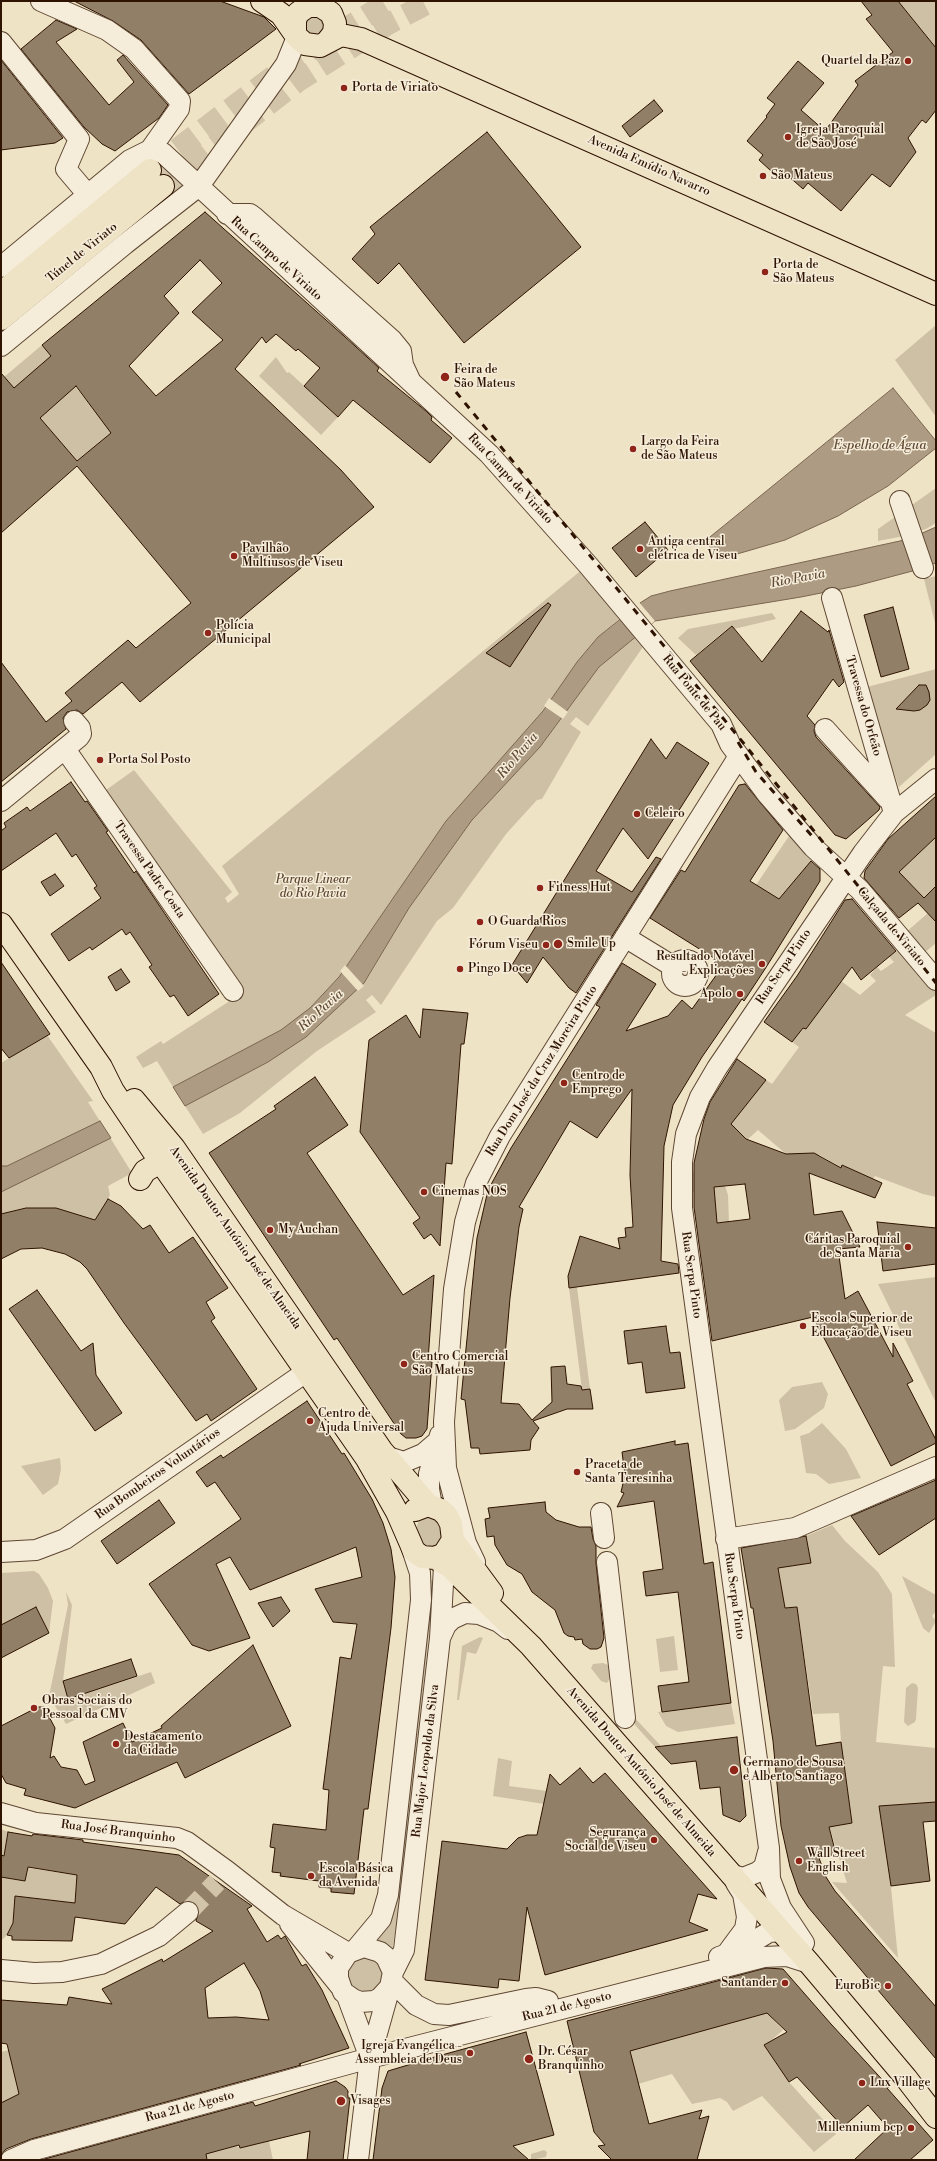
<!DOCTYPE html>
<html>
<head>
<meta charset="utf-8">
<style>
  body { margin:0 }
  #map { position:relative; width:937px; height:2161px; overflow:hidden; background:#efe3c6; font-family:"Libre Bodoni",serif }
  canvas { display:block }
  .frame { position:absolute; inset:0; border:2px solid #2e1300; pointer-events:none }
</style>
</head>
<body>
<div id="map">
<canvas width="937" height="2161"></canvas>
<div class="frame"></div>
</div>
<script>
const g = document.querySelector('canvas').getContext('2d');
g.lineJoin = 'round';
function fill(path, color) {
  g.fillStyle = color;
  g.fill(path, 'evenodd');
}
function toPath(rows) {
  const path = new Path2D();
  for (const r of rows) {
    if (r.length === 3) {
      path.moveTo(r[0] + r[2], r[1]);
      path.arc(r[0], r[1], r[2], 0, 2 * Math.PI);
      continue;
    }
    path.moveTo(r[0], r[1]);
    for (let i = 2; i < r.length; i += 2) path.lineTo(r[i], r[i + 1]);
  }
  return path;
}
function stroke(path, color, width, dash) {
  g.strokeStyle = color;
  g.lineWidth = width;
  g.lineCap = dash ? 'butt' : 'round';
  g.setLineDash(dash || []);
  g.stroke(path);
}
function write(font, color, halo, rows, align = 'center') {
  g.font = font + ' "Libre Bodoni",serif';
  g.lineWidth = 3;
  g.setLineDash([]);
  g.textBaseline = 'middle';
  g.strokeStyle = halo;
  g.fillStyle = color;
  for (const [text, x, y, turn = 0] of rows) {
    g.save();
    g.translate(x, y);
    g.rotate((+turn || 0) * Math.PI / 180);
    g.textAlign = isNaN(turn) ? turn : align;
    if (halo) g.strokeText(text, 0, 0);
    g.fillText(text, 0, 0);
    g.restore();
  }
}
fill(toPath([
  [898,1,936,1,936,48],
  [315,26,10],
  [936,325,936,417,895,360],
  [42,345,112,433,77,461,4,377],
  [276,357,287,373,289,372,338,417,321,435,259,376],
  [936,488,936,523,926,529,904,536,878,541,878,529],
  [584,568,621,617,598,637,577,662,543,711,446,821,338,978,310,1008,282,1030,173,1087,157,1061,143,1068,136,1057,161,1041,163,1044,239,995,238,992,243,989,106,790,134,770,232,892,225,898,228,903,239,894,222,866],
  [936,576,936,627,924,579],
  [772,613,776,619,734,629,731,626,696,655,678,638,688,629],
  [637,635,645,644,588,726,576,717,570,724,581,732,542,799,537,800,506,834,453,908,437,921,381,1005,372,995,366,1000,376,1012,317,1051,240,1113,203,1134,185,1106,268,1062,364,983,409,908,472,820,540,747,599,667],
  [936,669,936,754,899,787,863,688],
  [789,836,804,849,816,856,779,899,756,885],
  [935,838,936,886,924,898,899,872],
  [928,913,936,922,936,943,923,954,905,933],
  [900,948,936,992,936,995,905,1015,936,1033,936,1197,923,1194,875,1176,873,1179,842,1165,841,1168,820,1155,795,1160,786,1154,758,1130,748,1139,751,1153,721,1173,728,1195,729,1222,717,1223,714,1191,689,1193,690,1171,718,1174,728,1122,766,1080,772,1084,799,1047,792,1042,803,1028,806,1029,841,981,860,995,876,981,870,975,877,967,881,971,894,962,889,957],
  [47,1035,93,1101,88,1102,132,1173,108,1186,110,1195,95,1220,56,1208,26,1208,1,1214,1,1063],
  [936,1277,936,1403,878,1284],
  [577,1287,590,1389,582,1390,569,1288],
  [822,1382,828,1394,824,1408,795,1429,785,1431,779,1400,792,1387],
  [822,1423,846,1449,861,1478,829,1484,816,1474,806,1473,800,1436,809,1433],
  [60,1458,61,1469,58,1484,43,1495,21,1466],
  [431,1515,438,1523,442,1539,439,1546,428,1548,423,1544,417,1532,417,1526,420,1518],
  [832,1525,845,1541,878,1572,892,1594,895,1667,883,1666,876,1742,936,1748,935,1802,879,1806,890,1877,898,1958,832,1882,847,1883,829,1826,852,1823,841,1742,839,1713,813,1714,797,1607,785,1608,778,1568,811,1563,806,1536],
  [34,1571,39,1574,48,1588,53,1601,49,1633,1,1658,1,1573],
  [902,1576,936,1595,936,1611,932,1616,936,1621,929,1633,923,1628],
  [426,1579,435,1581,398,1916,392,1950,376,1940,393,1915,399,1885,417,1719],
  [66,1592,72,1605,63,1681,68,1699,151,1672,155,1683,66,1724,49,1696,68,1605],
  [674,1636,678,1670,660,1672,656,1639],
  [480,1637,483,1638,476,1654,467,1652,459,1700,457,1700,462,1646],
  [603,1663,608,1665,610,1678,607,1683,601,1681,591,1668,593,1664],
  [912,1683,916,1684,918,1688,916,1719,915,1722,908,1726,904,1722,906,1688],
  [731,1703,735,1724,678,1732,666,1726,658,1712],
  [634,1717,661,1746,655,1747,635,1725],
  [498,1758,512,1761,509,1786,547,1791,544,1804,493,1796],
  [1,1829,8,1832,4,1856,1,1855],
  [28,1868,77,1875,75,1903,15,1896,13,1923,7,1935,1,1941,1,1877,25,1881],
  [365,1975,18],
  [767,2013,783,2030,765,2046,789,2082,836,2134,814,2152,762,2096,733,2111,727,2102,720,2098,692,2104,672,2074,638,2084,630,2051],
  [9,2050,20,2097,1,2103,1,2052],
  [269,2141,273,2160,207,2160,205,2147,215,2152,236,2146,240,2148],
  [544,2150,547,2152,546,2157,531,2160,531,2154]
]), '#cec0a4');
const water = toPath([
  [893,388,936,441,936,448,888,486,838,516,785,540,720,559,705,541,893,388],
  [936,527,936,563,920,569,856,586,801,597,655,621,599,667,540,747,472,820,409,908,364,983,306,1037,268,1062,185,1106,173,1087,281,1030,310,1008,339,977,446,821,543,711,577,662,598,637,640,603,651,596,670,591,909,539,936,527],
  [100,1121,111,1138,1,1192,1,1166,7,1166,100,1121]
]);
fill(water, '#ad9c83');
stroke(water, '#7a654f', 1);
fill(toPath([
  [638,601,655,621,648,627,620,615],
  [549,698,568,712,563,719,544,706],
  [345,965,364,986,358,991,340,971]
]), '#efe3c6');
const building = toPath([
  [74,1,220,1,264,17,276,29,189,94,141,40,113,21,74,1],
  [861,1,898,1,936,48,936,110,926,123,922,120,908,138,916,152,890,187,872,174,841,211,808,183,803,189,786,174,781,180,759,160,763,155,747,141,767,117,766,116,775,104,767,98,798,61,824,83,801,110,825,131,858,85,855,81,893,52,866,19,872,15,861,1],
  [56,20,77,29,56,42,109,105,134,82,117,60,123,55,168,105,159,118,115,151,102,144,84,127,21,49,56,20],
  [1,60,63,138,55,143,1,150,1,60],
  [654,100,663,111,630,137,622,126,654,100],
  [487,132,581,247,464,343,399,263,378,284,352,259,375,234,370,227,487,132],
  [205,212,344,336,379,368,377,371,426,411,432,417,431,420,452,438,430,463,353,400,338,417,304,386,320,368,298,349,296,351,276,334,266,343,262,337,235,369,341,470,374,507,140,702,122,682,83,714,77,710,67,712,63,718,66,729,1,782,1,662,46,722,72,701,65,693,128,640,136,648,191,603,77,466,1,533,1,373,14,388,51,356,42,345,205,212],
  [200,260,222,283,192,312,223,340,156,396,129,366,179,313,164,296,200,260],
  [76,386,111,433,77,461,40,418,76,386],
  [645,522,668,550,636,577,612,548,645,522],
  [548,603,551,605,510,667,486,653,548,603],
  [893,607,909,669,881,677,864,615,893,607],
  [801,611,828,632,829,630,844,682,839,687,833,679,807,716,815,725,814,731,816,737,880,807,879,810,846,839,835,835,690,661,732,626,762,662,801,611],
  [919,685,926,685,929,692,930,700,927,705,920,710,914,711,896,709,919,685],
  [651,739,666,759,677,742,709,763,648,859,623,828,596,871,632,892,656,857,661,859,576,993,569,988,543,957,527,983,512,965,651,739],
  [71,782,85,802,87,801,108,831,106,832,134,873,136,871,219,994,188,1016,174,995,170,997,149,967,152,965,130,932,126,935,122,929,92,950,90,947,69,961,51,934,101,898,94,888,97,886,76,854,72,857,56,833,1,871,1,831,6,827,4,823,27,807,30,811,71,782],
  [745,784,783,830,750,881,779,899,811,861,820,869,820,881,765,969,744,1001,742,999,702,1057,673,1105,664,1146,661,1261,678,1264,679,1273,569,1288,568,1276,580,1236,620,1249,618,1238,626,1237,625,1228,633,1227,630,1175,632,1089,597,1138,570,1121,519,1207,523,1209,519,1227,510,1298,501,1403,519,1404,532,1420,552,1402,551,1367,565,1366,567,1384,581,1386,582,1390,590,1389,593,1409,567,1409,533,1421,539,1428,531,1440,530,1450,480,1454,479,1448,471,1448,465,1400,461,1399,477,1238,488,1190,511,1148,600,1007,596,1005,622,963,656,984,626,1031,668,1016,682,1000,692,1009,717,974,715,972,717,969,712,966,717,960,650,918,681,870,685,872,739,785,745,784],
  [936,796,936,837,899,872,924,898,936,886,936,922,918,903,899,918,864,878,865,871,888,839,936,796],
  [55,874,64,886,50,896,41,882,55,874],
  [852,899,896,951,861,980,852,967,806,1029,803,1028,792,1042,764,1022,797,976,845,900,852,899],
  [1,962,50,1034,9,1058,1,1048,1,962],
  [121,969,130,982,116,991,108,977,121,969],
  [423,1009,468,1013,464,1044,461,1044,452,1164,446,1163,440,1246,431,1234,424,1239,413,1223,420,1218,360,1132,369,1040,406,1015,420,1038,423,1009],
  [737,1059,766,1080,731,1124,746,1139,786,1154,814,1153,841,1168,842,1165,882,1183,875,1198,809,1173,814,1215,842,1211,860,1247,838,1249,845,1299,858,1291,893,1357,893,1343,913,1381,907,1384,936,1440,936,1443,891,1466,813,1317,712,1341,694,1207,694,1163,704,1119,710,1102,737,1059],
  [745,1184,750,1219,717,1223,714,1187,745,1184],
  [315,1077,348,1125,307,1153,403,1295,434,1275,428,1361,432,1362,427,1429,422,1436,416,1438,406,1438,401,1434,337,1338,334,1340,209,1153,276,1109,274,1106,315,1077],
  [108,1199,121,1206,143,1229,150,1225,169,1253,193,1237,228,1288,206,1302,215,1318,211,1321,257,1389,211,1421,207,1414,196,1421,124,1323,87,1269,80,1262,65,1254,42,1248,21,1249,1,1259,1,1214,26,1208,56,1208,95,1220,108,1199],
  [877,1222,936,1228,936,1264,883,1271,877,1222],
  [37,1290,81,1351,93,1343,96,1375,122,1413,95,1431,9,1309,37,1290],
  [666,1326,670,1353,680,1352,685,1388,646,1393,642,1362,628,1364,624,1331,666,1326],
  [307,1401,342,1454,344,1453,372,1499,383,1523,391,1549,395,1577,391,1628,368,1809,364,1809,354,1894,331,1892,331,1888,319,1887,319,1881,280,1876,281,1873,272,1872,275,1848,270,1847,273,1824,326,1830,329,1790,323,1789,340,1657,351,1659,357,1624,333,1622,315,1589,362,1577,356,1547,250,1590,230,1557,216,1564,250,1638,209,1651,192,1645,149,1584,241,1519,215,1482,207,1487,196,1472,221,1455,223,1458,307,1401],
  [675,1441,675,1445,688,1443,704,1564,713,1562,731,1703,662,1712,658,1686,689,1682,678,1592,646,1596,643,1572,663,1569,654,1501,617,1507,624,1493,621,1492,625,1475,622,1452,675,1441],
  [936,1480,936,1518,879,1555,851,1516,936,1480],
  [159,1500,175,1523,117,1564,101,1541,159,1500],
  [545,1502,546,1512,556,1520,579,1527,591,1527,593,1539,596,1546,596,1563,604,1638,601,1647,597,1649,590,1649,583,1644,582,1639,575,1640,574,1637,568,1636,564,1633,555,1610,532,1592,522,1574,507,1565,495,1545,494,1536,487,1537,485,1519,490,1518,488,1508,545,1502],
  [806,1536,811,1563,778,1568,785,1608,797,1607,816,1746,841,1742,852,1823,829,1827,836,1854,819,1858,826,1877,835,1891,936,2007,936,2059,808,1907,799,1893,790,1867,781,1826,773,1741,753,1608,751,1608,741,1548,806,1536],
  [281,1597,290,1611,273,1627,258,1603,281,1597],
  [36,1607,49,1633,1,1658,1,1625,36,1607],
  [253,1645,291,1726,185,1778,177,1762,75,1808,24,1795,26,1789,6,1783,1,1774,1,1726,38,1707,44,1707,55,1728,50,1758,54,1756,61,1767,77,1770,85,1785,95,1781,83,1742,123,1723,132,1742,162,1728,161,1726,253,1645],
  [131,1659,137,1676,68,1699,63,1681,131,1659],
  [737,1737,746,1816,740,1822,723,1815,720,1787,700,1789,696,1761,671,1764,655,1747,737,1737],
  [580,1768,593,1783,605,1773,717,1899,698,1894,689,1922,708,1930,545,1975,527,1907,519,1981,499,1979,498,1988,425,1980,442,1841,507,1849,518,1838,527,1835,537,1835,550,1774,560,1785,580,1768],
  [936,1802,936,1821,923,1822,930,1881,891,1886,879,1806,936,1802],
  [8,1832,32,1836,33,1834,83,1840,83,1842,179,1855,252,1906,247,1909,267,1942,278,1935,281,1939,285,1936,302,1966,306,1964,322,1990,349,2048,299,2064,301,2065,31,2139,6,2149,1,2155,1,2103,19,2094,7,2044,1,2043,1,2000,67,2005,69,1997,112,2004,102,1989,162,1959,163,1962,213,1931,196,1921,199,1910,197,1904,186,1901,180,1904,156,1887,125,1924,75,1917,72,1941,12,1940,12,1936,7,1935,13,1923,15,1896,75,1903,77,1875,28,1867,25,1881,1,1877,1,1855,4,1856,8,1832],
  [244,1963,260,1991,269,2020,236,2017,208,2018,205,1988,244,1963],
  [766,1968,783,1969,831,2024,889,2087,887,2088,933,2140,910,2160,854,2160,888,2128,868,2105,843,2127,797,2077,789,2082,764,2045,787,2032,767,2013,630,2051,649,2124,702,2110,699,2119,709,2116,697,2160,612,2160,598,2146,605,2145,594,2132,567,2021,766,1968],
  [526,2032,554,2135,513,2146,529,2160,373,2160,382,2088,388,2071,438,2056,526,2032],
  [336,2081,345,2087,348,2091,348,2098,350,2098,343,2160,307,2160,310,2131,240,2148,239,2145,206,2154,207,2160,41,2160,253,2102,255,2106,336,2081]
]);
fill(building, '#927f67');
stroke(building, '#2e1300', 1);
stroke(toPath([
  [188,1912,217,1882]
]), '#d2c4a8', 20, [20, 10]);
stroke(toPath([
  [151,169,295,60,390,1],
  [163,186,298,81,388,24,432,1]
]), '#d2c4a8', 22, [22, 11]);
const minor = toPath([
  [41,1,107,30,134,49,180,101,179,109,150,150],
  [1,42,79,139,66,169,88,195],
  [227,214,250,214,254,217,392,340,401,351,403,365,410,380],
  [1,267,130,160,150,150,163,153,489,454,588,565,721,724,730,744,767,794,813,847,860,890,936,980],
  [1,346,125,244,199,186,286,64,297,37],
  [900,501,923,568],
  [832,598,894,813],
  [825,729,888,799],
  [65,749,233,991],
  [1,801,79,737,81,734,80,728,74,721],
  [625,937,674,967],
  [685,973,13],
  [388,1457,404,1462,423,1454,437,1442],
  [432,1506,429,1489,429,1474,440,1435],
  [601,1513,604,1538],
  [726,1539,795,1528,936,1467],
  [1,1552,36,1550,65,1539,306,1372],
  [475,1562,466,1543,446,1468,444,1422,454,1289,465,1222,476,1183,500,1136,739,756],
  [607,1562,625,1718],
  [440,1638,446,1625,452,1619,465,1613,479,1614,499,1622,508,1629],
  [1,1813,36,1823,177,1838,187,1842,227,1871,283,1915,348,1953],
  [730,1874,743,1878,758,1872,764,1867,768,1852],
  [290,1924,340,1986],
  [804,1943,781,1908,770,1879,769,1848,682,1208,682,1162,686,1134,700,1097,717,1068,863,853,894,813,936,779],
  [356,1949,381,1919,388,1895,421,1600,420,1573,411,1546],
  [728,1952,745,1929,747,1917,743,1894,736,1883],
  [719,1957,741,1949,769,1932,782,1931,793,1936],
  [1,1970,34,1973,62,1972,101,1964,159,1936,188,1912],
  [393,1972,386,1957,380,1952,364,1947,348,1953,338,1968,338,1978,343,1992,353,1999,360,2002,374,2001,380,1998,390,1987,393,1972,404,1950,440,1638,444,1566,448,1550],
  [392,1981,416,2005,434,2014,449,2015,526,1999,536,1998,548,2001],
  [347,1996,370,2058],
  [11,2160,34,2150,60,2143,370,2058,764,1957,787,1956,809,1963],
  [358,2160,370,2058,390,1987]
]);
const major = toPath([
  [262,1,281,14,297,37,305,44,320,46,341,35,361,39,936,294],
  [295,33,295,20,298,13,308,6,320,6,331,13,335,23,334,33,326,43],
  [1,293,150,170],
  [1,319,163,186],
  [1,924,101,1067,113,1091,158,1158,367,1459,397,1512,414,1551,422,1557,435,1558,444,1554,453,1540],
  [134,1100,174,1148,382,1451,428,1505],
  [140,1179,145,1171,157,1164,167,1160,175,1162],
  [415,1510,428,1505,441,1510,447,1516,451,1524,453,1540,492,1593],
  [435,1558,449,1566,531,1646,809,1963,906,2078,936,2117]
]);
stroke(minor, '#5e4732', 22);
stroke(major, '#2e1300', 24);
stroke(minor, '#f5edda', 20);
stroke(major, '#efe3c6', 22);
stroke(toPath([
  [456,392,745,745,936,983],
  [738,742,756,772,812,836]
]), '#2e1300', 3, [7, 7]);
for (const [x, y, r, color] of [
  [908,61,4,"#8f2418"],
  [344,88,4,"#8f2418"],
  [788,137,4,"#8f2418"],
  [763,176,4,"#8f2418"],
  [765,272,4,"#8f2418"],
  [445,377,5,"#8f2418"],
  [633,449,4,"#8f2418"],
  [640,549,4,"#8f2418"],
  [234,556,4,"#8f2418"],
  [208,633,4,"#8f2418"],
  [100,760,4,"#8f2418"],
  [637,814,4,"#8f2418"],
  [540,888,4,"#8f2418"],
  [480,922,4,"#8f2418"],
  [558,944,5,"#8f2418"],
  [546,945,4,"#8f2418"],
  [762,964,4,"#8f2418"],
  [460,969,4,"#8f2418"],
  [740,994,4,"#8f2418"],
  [564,1083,4,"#8f2418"],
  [424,1192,4,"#8f2418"],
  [270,1230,4,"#8f2418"],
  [908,1247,4,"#8f2418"],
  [803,1326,4,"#8f2418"],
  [404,1364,4,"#8f2418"],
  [310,1421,4,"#8f2418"],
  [577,1472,4,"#8f2418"],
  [34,1708,4,"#8f2418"],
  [116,1744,4,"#8f2418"],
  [734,1770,5,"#8f2418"],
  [654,1840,4,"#8f2418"],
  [799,1861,4,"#8f2418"],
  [311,1876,4,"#8f2418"],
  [785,1983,4,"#8f2418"],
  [888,1986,4,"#8f2418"],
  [470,2053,4,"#8f2418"],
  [529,2059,5,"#8f2418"],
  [862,2083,4,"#8f2418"],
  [341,2101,5,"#8f2418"],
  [911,2128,4,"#8f2418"]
]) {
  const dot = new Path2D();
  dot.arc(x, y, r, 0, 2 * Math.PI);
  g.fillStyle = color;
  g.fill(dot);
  stroke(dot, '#f5edda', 1.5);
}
write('12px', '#2e1300', '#f5edda', [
  ["Quartel da Paz",900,61,"right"],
  ["Porta de Viriato",352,88],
  ["Igreja Paroquial",796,130],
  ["de São José",796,144],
  ["São Mateus",771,176],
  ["Porta de",773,265],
  ["São Mateus",773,279],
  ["Feira de",454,370],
  ["São Mateus",454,384],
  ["Largo da Feira",641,442],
  ["de São Mateus",641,456],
  ["Antiga central",648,542],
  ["elétrica de Viseu",648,556],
  ["Pavilhão",242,549],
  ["Multiusos de Viseu",242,563],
  ["Polícia",216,626],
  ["Municipal",216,640],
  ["Porta Sol Posto",108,760],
  ["Celeiro",645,814],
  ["Fitness Hut",548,888],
  ["O Guarda Rios",488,922],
  ["Smile Up",567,944],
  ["Fórum Viseu",538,945,"right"],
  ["Resultado Notável",754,957,"right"],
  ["- Explicações",754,971,"right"],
  ["Pingo Doce",468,969],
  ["Apolo",732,994,"right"],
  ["Centro de",572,1076],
  ["Emprego",572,1090],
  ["Cinemas NOS",432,1192],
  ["My Auchan",278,1230],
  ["Cáritas Paroquial",900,1240,"right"],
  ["de Santa Maria",900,1254,"right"],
  ["Escola Superior de",811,1319],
  ["Educação de Viseu",811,1333],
  ["Centro Comercial",412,1357],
  ["São Mateus",412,1371],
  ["Centro de",318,1414],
  ["Ajuda Universal",318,1428],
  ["Praceta de",585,1465],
  ["Santa Teresinha",585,1479],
  ["Obras Sociais do",42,1701],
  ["Pessoal da CMV",42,1715],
  ["Destacamento",124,1737],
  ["da Cidade",124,1751],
  ["Germano de Sousa",743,1763],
  ["e Alberto Santiago",743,1777],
  ["Segurança",646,1833,"right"],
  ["Social de Viseu",646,1847,"right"],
  ["Wall Street",807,1854],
  ["English",807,1868],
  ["Escola Básica",319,1869],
  ["da Avenida",319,1883],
  ["Santander",777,1983,"right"],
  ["EuroBic",880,1986,"right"],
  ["Igreja Evangélica -",462,2046,"right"],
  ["Assembleia de Deus",462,2060,"right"],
  ["Dr. César",538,2052],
  ["Branquinho",538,2066],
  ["Lux Village",870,2083],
  ["Visages",350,2101],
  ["Millennium bcp",903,2128,"right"]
], 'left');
write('12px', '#2e1300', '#f5edda', [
  ["Avenida Emídio Navarro",649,166,24],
  ["Túnel de Viriato",82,253,-39],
  ["Rua Campo de Viriato",276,259,42],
  ["Rua Campo de Viriato",510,479,47],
  ["Rua Ponte de Pau",694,693,51],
  ["Travessa do Orfeão",863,706,74],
  ["Travessa Padre Costa",149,870,55],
  ["Calçada de Viriato",891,927,50],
  ["Rua Serpa Pinto",784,967,-56],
  ["Rua Dom José da Cruz Moreira Pinto",542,1071,-58],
  ["Avenida Doutor António José de Almeida",235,1238,55],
  ["Rua Serpa Pinto",691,1275,82],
  ["Rua Bombeiros Voluntários",158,1474,-35],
  ["Rua Serpa Pinto",734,1596,82],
  ["Rua Major Leopoldo da Silva",426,1761,-83],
  ["Avenida Doutor António José de Almeida",641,1772,49],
  ["Rua José Branquinho",118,1832,7],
  ["Rua 21 de Agosto",567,2007,-14],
  ["Rua 21 de Agosto",190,2107,-15]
]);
write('italic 12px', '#5e4731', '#f5edda', [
  ["Parque Linear",313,880],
  ["do Rio Pavia",313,894]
]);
write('italic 13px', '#614a34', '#f5edda', [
  ["Espelho de Água",880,446],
  ["Rio Pavia",798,579,-11],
  ["Rio Pavia",518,756,-50],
  ["Rio Pavia",321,1011,-42]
]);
</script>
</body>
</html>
